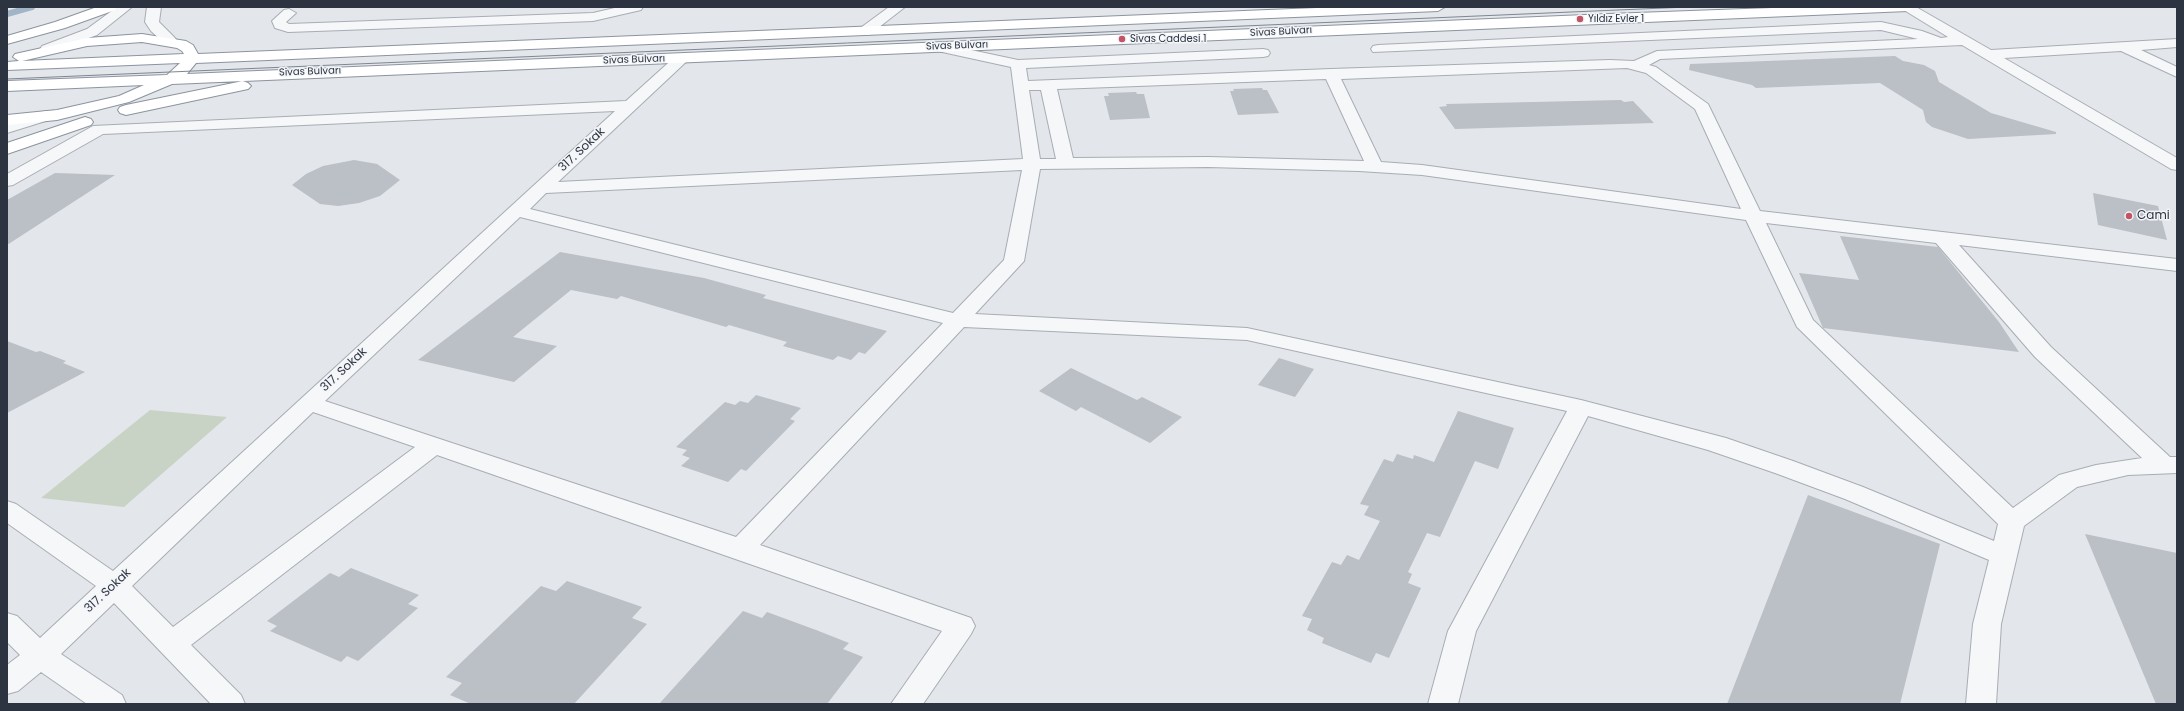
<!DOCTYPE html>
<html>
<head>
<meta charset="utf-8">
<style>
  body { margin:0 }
  #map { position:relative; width:2184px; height:711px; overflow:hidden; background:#e3e6ea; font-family:Poppins,sans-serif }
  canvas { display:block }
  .frame { position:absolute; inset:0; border:8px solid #2c3441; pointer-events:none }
</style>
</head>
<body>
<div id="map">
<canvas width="2184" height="711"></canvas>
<div class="frame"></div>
</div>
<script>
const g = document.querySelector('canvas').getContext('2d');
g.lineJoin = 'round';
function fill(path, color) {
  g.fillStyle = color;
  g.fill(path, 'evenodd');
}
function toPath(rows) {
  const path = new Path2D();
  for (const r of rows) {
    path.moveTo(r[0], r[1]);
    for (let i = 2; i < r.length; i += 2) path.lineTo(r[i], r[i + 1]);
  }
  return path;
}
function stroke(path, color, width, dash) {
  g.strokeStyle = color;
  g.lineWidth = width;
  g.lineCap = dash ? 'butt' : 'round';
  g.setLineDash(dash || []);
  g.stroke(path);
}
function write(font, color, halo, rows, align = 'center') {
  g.font = font + ' Poppins,sans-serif';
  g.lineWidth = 3;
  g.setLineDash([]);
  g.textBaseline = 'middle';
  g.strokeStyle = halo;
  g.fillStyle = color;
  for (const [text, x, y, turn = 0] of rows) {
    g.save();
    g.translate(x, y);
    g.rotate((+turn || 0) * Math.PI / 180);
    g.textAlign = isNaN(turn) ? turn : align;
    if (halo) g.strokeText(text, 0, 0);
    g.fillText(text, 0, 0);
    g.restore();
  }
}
fill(toPath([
  [150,410,227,417,124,507,41,498]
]), '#c9d3c5');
stroke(toPath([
  [7,14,32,7]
]), '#a2b4c7', 6);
fill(toPath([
  [1895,56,1903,61,1924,65,1935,71,1939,82,1991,113,2056,132,2056,134,1968,139,1932,127,1926,122,1923,110,1880,83,1756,88,1752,85,1689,70,1690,64],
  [1262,88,1263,90,1267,90,1279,113,1238,115,1230,91,1234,91,1233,89],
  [1136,92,1137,94,1144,94,1150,118,1110,120,1104,96,1109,96,1108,93],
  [1621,100,1624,102,1633,101,1654,123,1455,129,1439,107,1447,106,1446,104],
  [354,160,377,164,400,180,380,196,359,203,338,206,320,204,292,185,306,174,323,166],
  [55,173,115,175,7,245,7,200],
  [2093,193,2158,206,2167,240,2098,225],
  [1840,236,1938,247,1999,322,2019,352,1823,328,1799,273,1859,280],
  [560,252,704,278,766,295,763,298,887,331,865,354,859,352,851,360,838,356,833,360,783,346,787,342,729,325,726,327,621,296,617,299,571,290,513,337,557,346,514,382,418,360],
  [7,341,36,352,40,351,66,361,63,363,85,372,7,413],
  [1279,358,1314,369,1295,397,1258,385],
  [1071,368,1137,400,1142,397,1182,417,1150,443,1081,407,1076,411,1039,391],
  [756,395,801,408,790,419,795,421,746,471,741,469,728,482,681,466,690,458,682,455,687,450,676,447,725,402,735,405,740,401,748,403],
  [1458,411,1514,428,1498,469,1475,461,1440,537,1427,533,1408,572,1412,574,1408,583,1421,588,1389,658,1376,653,1371,663,1322,643,1324,638,1307,630,1312,619,1302,616,1332,562,1341,565,1347,555,1359,560,1380,521,1364,515,1369,506,1360,504,1384,459,1393,462,1397,454,1413,459,1414,455,1434,462],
  [1808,495,1940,544,1900,704,1727,704],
  [2085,534,2177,553,2177,704,2156,704],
  [351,568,419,595,408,604,418,608,358,661,347,656,341,662,270,631,277,626,267,621,330,573,339,577],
  [567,581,642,607,632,618,647,624,574,704,471,704,450,695,462,683,446,677,541,586,556,591],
  [743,611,762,618,767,612,816,630,849,643,843,649,863,657,827,704,659,704]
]), '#bbbfc6');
const minor = toPath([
  [117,7,132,7,97,35,47,53,40,49,42,46,87,29,117,7],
  [147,7,161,7,159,22,175,38,177,41,175,44,165,44,151,31,145,22,147,7],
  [619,7,643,7,641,10,593,21,288,32,275,28,272,21,284,10,289,9,296,13,286,22,289,24,593,13,619,7],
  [889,7,905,7,869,35,859,35,857,32,859,29,889,7],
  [1899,7,1916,7,1991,50,2177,39,2177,47,2141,50,2177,67,2177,77,2121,51,2004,58,2177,158,2177,170,2171,169,1962,45,1660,59,1649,65,1656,67,1708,104,1760,211,2177,259,2177,271,1959,245,2051,347,2170,457,2177,457,2177,473,2128,475,2077,487,2024,526,2001,624,1996,704,1966,704,1973,624,1989,560,1845,499,1775,473,1708,450,1588,416,1476,631,1458,704,1428,704,1448,631,1567,411,1247,340,964,327,760,545,971,618,975,626,971,634,923,704,891,704,942,631,437,455,191,645,241,695,245,704,211,704,114,603,61,654,122,695,126,704,87,704,41,672,18,691,7,694,7,665,20,655,7,642,7,613,17,616,40,638,96,586,7,523,7,501,16,504,113,571,615,111,103,134,13,185,7,186,7,174,93,126,626,101,677,55,682,54,687,55,689,58,687,61,558,182,1023,159,1011,67,933,50,931,47,933,44,938,43,1018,60,1263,49,1268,50,1270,53,1268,56,1263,57,1026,68,1028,81,1331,69,1610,60,1634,61,1657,51,1918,39,1881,30,1373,52,1371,49,1373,46,1378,45,1881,22,1922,31,1941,38,1948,37,1899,7],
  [1627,68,1646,73,1695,109,1741,209,1422,165,1381,162,1341,79,1627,68],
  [1326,79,1364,161,1208,157,1073,158,1057,89,1326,79],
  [1029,90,1041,90,1056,159,1040,159,1029,90],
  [1208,167,1359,171,1422,175,1746,220,1797,327,1998,524,1994,541,1863,487,1793,461,1726,438,1581,400,1247,328,975,314,1024,261,1040,169,1208,167],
  [1022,170,1004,260,953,313,530,209,546,193,1022,170],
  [520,217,943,323,736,537,325,401,520,217],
  [1766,223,1936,243,2035,357,2142,458,2096,465,2059,475,2013,508,1813,320,1766,223],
  [313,412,415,447,173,627,132,586,313,412],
  [46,111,52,113,54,116,52,119,7,133,7,123,46,111]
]);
const highway = toPath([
  [97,7,117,7,115,10,65,28,7,44,7,36,55,22,97,7],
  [1341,7,1445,7,1438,11,196,63,187,74,1609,14,1799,7,1915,7,1908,11,172,84,129,102,57,120,7,125,7,115,57,110,119,96,144,85,7,91,7,81,167,75,180,63,7,70,7,62,19,61,13,57,15,54,87,38,142,34,186,41,193,45,198,54,1341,7],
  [142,42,177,48,182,51,184,54,22,61,87,46,142,42],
  [243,81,248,83,251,86,248,89,126,115,120,113,118,110,120,107,126,105,243,81],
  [85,117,91,119,93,122,91,125,7,154,7,143,85,117]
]);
stroke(minor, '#a8adb4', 2);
stroke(highway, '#8c949f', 2);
fill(minor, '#f6f7f9');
fill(highway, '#fff');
stroke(toPath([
  [7,79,1688,7]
]), '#7e8692', 1);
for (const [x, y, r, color] of [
  [1580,19,4,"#c35466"],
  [1122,39,4,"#c35466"],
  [2129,216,4,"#c35466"]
]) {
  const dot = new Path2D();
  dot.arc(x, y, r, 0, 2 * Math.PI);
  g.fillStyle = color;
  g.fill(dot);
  stroke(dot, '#f3f5f8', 1.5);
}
write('10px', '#2c3441', '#f3f5f8', [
  ["Yıldız Evler 1",1588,19],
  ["Sivas Caddesi 1",1130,39]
], 'left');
write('10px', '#2c3441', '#f3f5f8', [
  ["Sivas Bulvarı",1281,32,-3],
  ["Sivas Bulvarı",957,46,-2],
  ["Sivas Bulvarı",634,60,-2],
  ["Sivas Bulvarı",310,72,-2]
]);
write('12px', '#2c3441', '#f3f5f8', [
  ["317. Sokak",582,150,-43],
  ["317. Sokak",344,370,-43],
  ["317. Sokak",108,591,-43]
]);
write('12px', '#2c3441', '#f3f5f8', [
  ["Cami",2137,216]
], 'left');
</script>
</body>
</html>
